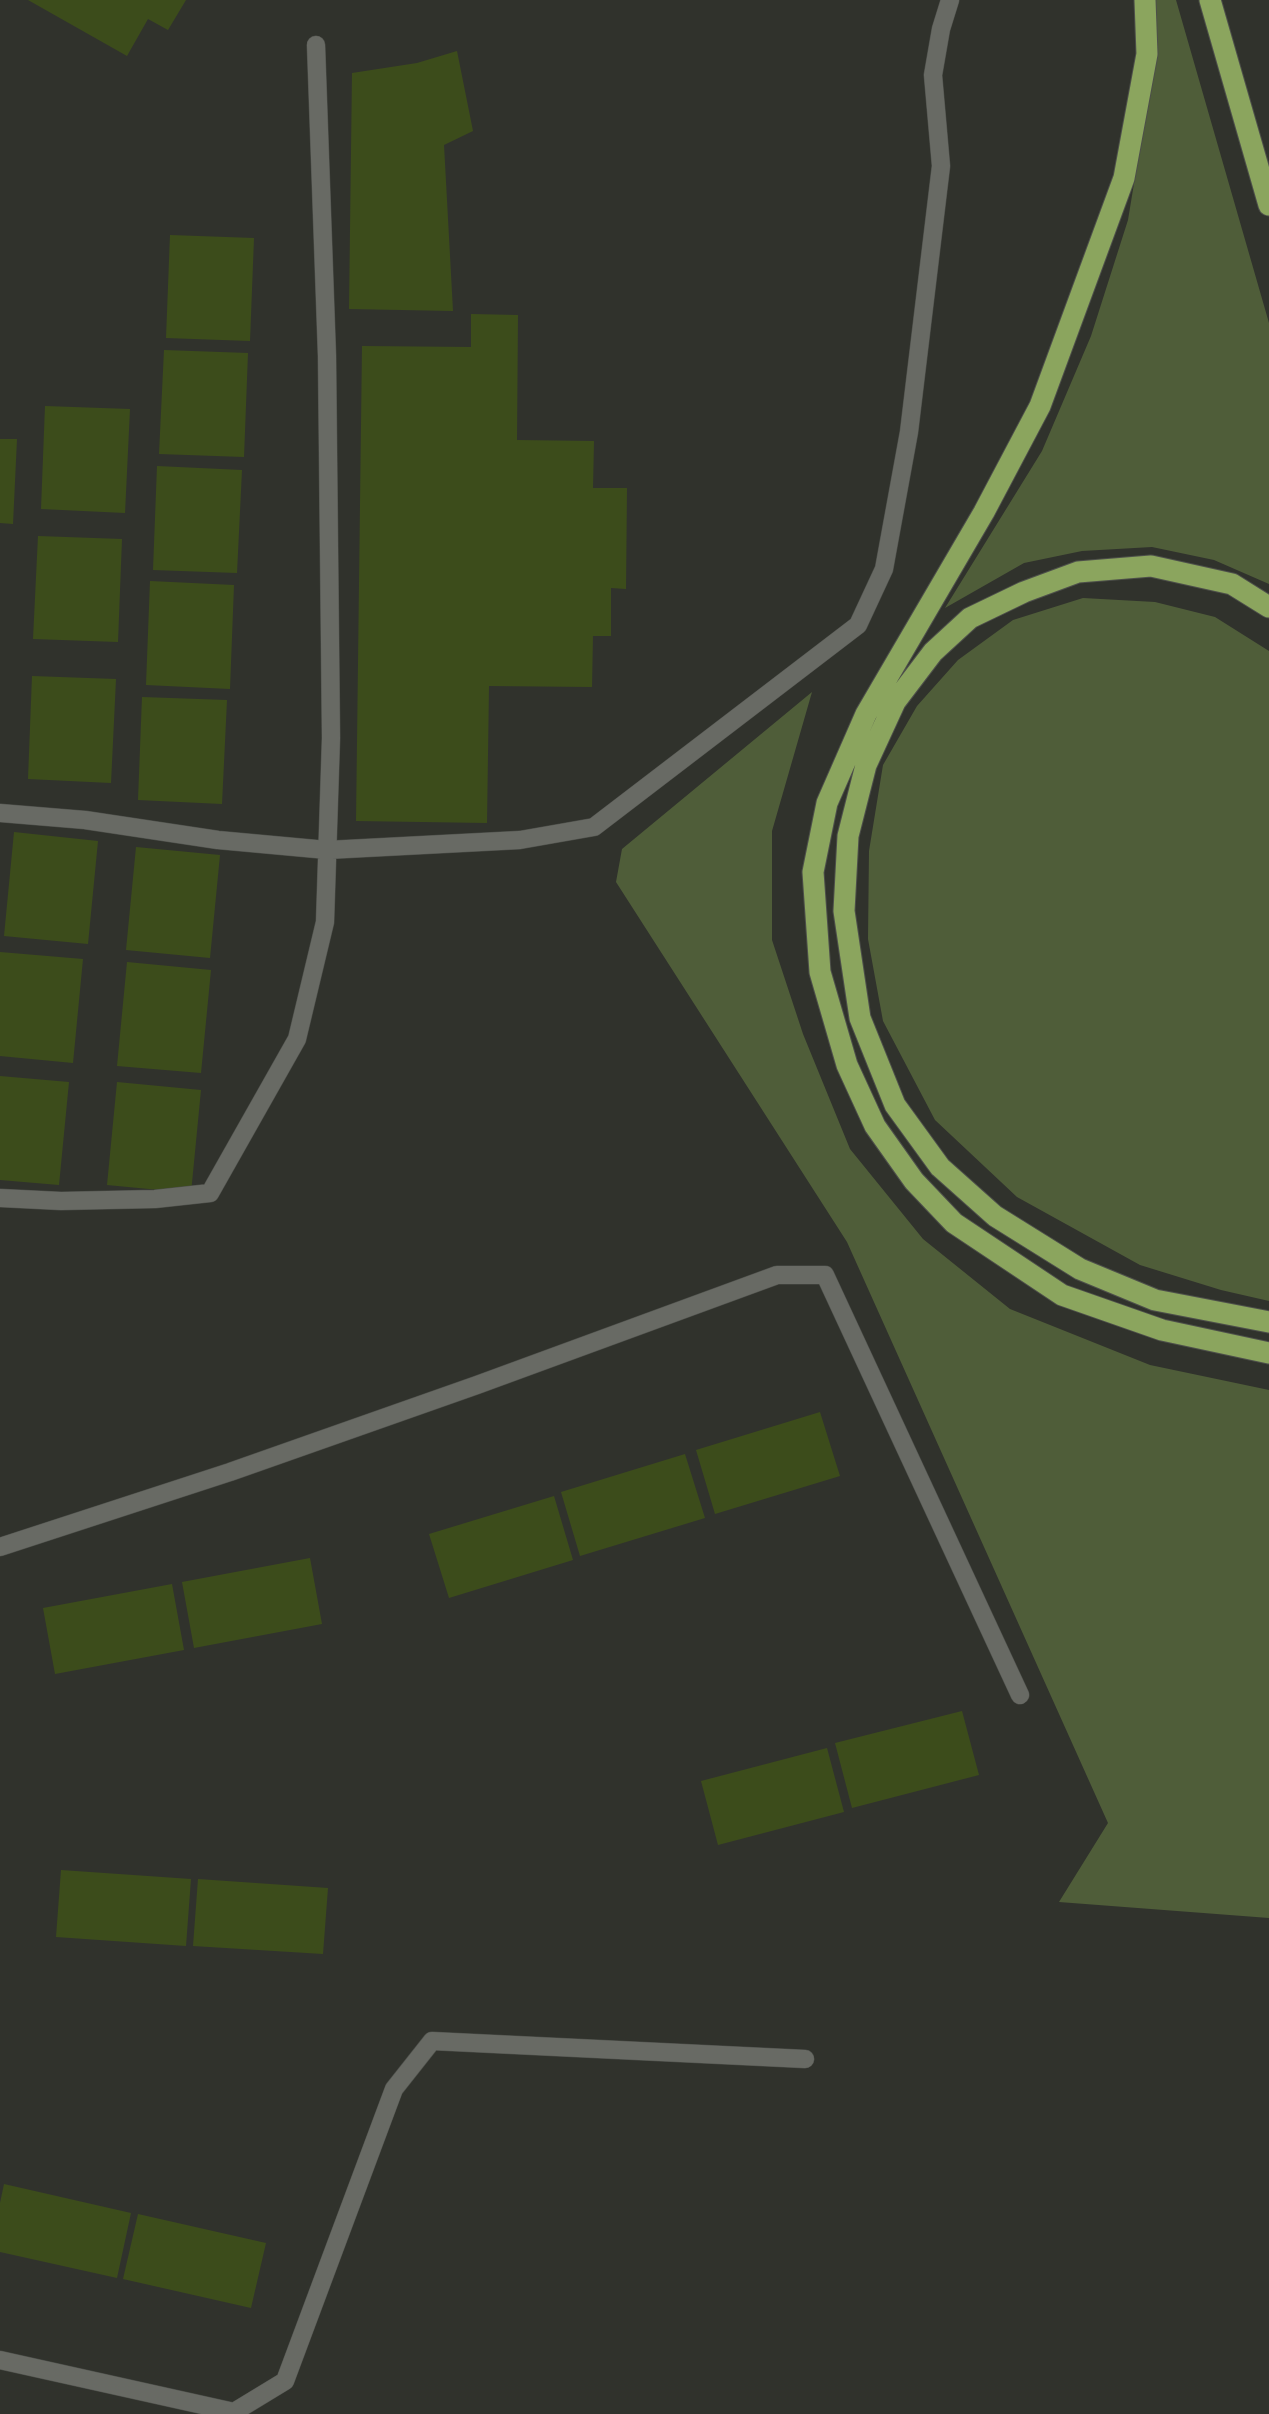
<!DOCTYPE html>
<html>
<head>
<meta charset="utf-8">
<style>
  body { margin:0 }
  canvas { display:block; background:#30322c }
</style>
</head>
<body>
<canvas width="1269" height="2414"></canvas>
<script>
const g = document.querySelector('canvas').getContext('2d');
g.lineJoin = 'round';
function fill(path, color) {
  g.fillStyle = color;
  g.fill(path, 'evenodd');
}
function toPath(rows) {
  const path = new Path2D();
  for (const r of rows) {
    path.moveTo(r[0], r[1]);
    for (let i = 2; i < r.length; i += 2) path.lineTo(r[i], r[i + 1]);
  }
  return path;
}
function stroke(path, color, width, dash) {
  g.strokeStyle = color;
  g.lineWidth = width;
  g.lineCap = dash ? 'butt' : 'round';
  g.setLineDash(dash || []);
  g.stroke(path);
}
fill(toPath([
  [1152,0,1176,0,1269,323,1269,584,1214,560,1152,547,1082,551,1024,563,945,608,1042,451,1091,336,1128,220,1154,62],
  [1083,598,1155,602,1215,617,1269,651,1269,1301,1221,1290,1140,1265,1017,1197,935,1120,883,1021,868,939,869,851,883,765,917,706,958,660,1013,620],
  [812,692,772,831,772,940,803,1034,850,1149,923,1239,1010,1309,1150,1365,1269,1390,1269,1918,1059,1902,1108,1823,847,1242,616,882,622,849]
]), '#4f5d39');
fill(toPath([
  [28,0,186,0,168,30,148,19,127,56],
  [457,51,473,131,444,145,453,311,349,309,352,73,417,63],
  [170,235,254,238,250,341,166,338],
  [471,314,518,315,517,440,594,441,593,488,627,488,626,589,611,588,611,636,593,636,592,687,489,686,487,823,356,821,362,346,471,347],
  [164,350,248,353,244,457,159,454],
  [45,406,130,409,125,513,41,509],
  [0,439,17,439,13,524,0,523],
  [157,466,242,470,237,573,153,570],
  [38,536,122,539,118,642,33,639],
  [150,581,234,585,230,689,146,685],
  [32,676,116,679,111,783,28,779],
  [142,697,227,700,222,804,138,800],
  [14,832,98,841,88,944,4,936],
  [136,847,220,855,210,958,126,950],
  [0,952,83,959,73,1063,0,1056],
  [127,962,211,970,201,1073,117,1066],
  [0,1076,69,1082,59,1185,0,1180],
  [117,1082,201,1090,191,1193,107,1185],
  [820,1412,840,1476,715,1514,696,1450],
  [685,1454,705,1518,580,1556,561,1492],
  [554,1496,573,1560,449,1598,429,1534],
  [310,1558,322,1624,194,1648,182,1582],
  [172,1584,184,1650,55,1674,43,1608],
  [962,1711,979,1775,852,1808,835,1743],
  [827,1748,844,1812,718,1845,701,1781],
  [61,1870,191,1879,186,1946,56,1937],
  [198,1879,328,1888,323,1954,193,1946],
  [4,2184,131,2213,117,2278,0,2252,0,2203],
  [138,2214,266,2243,251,2308,123,2279]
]), '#3c4c1b');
const lane = toPath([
  [0,813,85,820,218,840,327,850,520,840,594,827,858,625,884,569,909,432,941,166,933,75,941,29,950,0],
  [0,1198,61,1201,155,1199,210,1193,297,1039,325,922,331,738,327,356,316,45],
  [0,1547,230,1472,477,1385,777,1275,825,1275,1020,1695],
  [0,2360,234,2412,285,2381,394,2089,432,2041,805,2059]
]);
const highway = toPath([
  [1145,0,1147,54,1124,178,1040,406,984,512,866,714,827,803,813,872,820,972,847,1065,875,1126,914,1181,954,1223,1062,1295,1162,1330,1269,1353],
  [1210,0,1269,205],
  [1269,607,1232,584,1151,566,1078,572,1024,592,970,618,933,652,895,702,866,765,848,836,844,911,860,1018,895,1105,940,1167,995,1216,1080,1269,1155,1300,1269,1322]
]);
stroke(lane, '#4d4f4a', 19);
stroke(highway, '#4d4f4a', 23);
stroke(lane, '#686a64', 18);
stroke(highway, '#8ba55e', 21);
</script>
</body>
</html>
